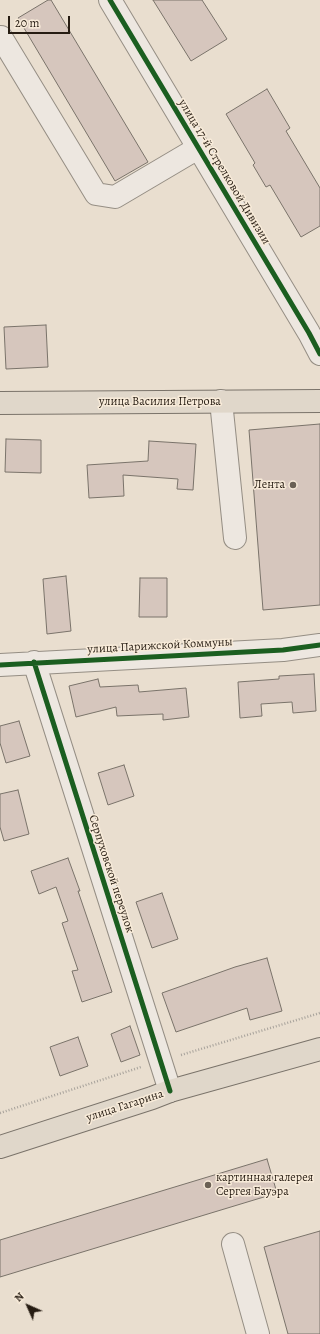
<!DOCTYPE html>
<html>
<head>
<meta charset="utf-8">
<style>
  body { margin:0 }
  #map { position:relative; width:320px; height:1334px; overflow:hidden; background:#e9decf; font-family:Alegreya,serif }
  canvas { display:block }
  .north { position:absolute; left:8px; top:1286px; width:40px; height:40px; -webkit-text-stroke:3px #f8ebd9; paint-order:stroke; rotate:315deg; font-size:11px; font-weight:700; line-height:16px; text-align:center; color:#261c12 }
  .north::after { content:''; display:block; margin:auto; width:14px; height:18px; background:#261c12; clip-path:polygon(50% 0,100% 100%,50% 72%,0 100%) }
  .scale { position:absolute; left:8px; top:16px; width:62px; height:18px; box-sizing:border-box; border:2px solid #261c12; border-top:0; padding-left:5px; font-size:12px; line-height:14px; white-space:nowrap; color:#261c12; -webkit-text-stroke:3px #f8ebd9; paint-order:stroke }
</style>
</head>
<body>
<div id="map">
<canvas width="320" height="1334"></canvas>
<div class="north">N</div>
<div class="scale">20 m</div>
</div>
<script>
const g = document.querySelector('canvas').getContext('2d');
g.lineJoin = 'round';
function fill(path, color) {
  g.fillStyle = color;
  g.fill(path, 'evenodd');
}
function toPath(rows) {
  const path = new Path2D();
  for (const r of rows) {
    path.moveTo(r[0], r[1]);
    for (let i = 2; i < r.length; i += 2) path.lineTo(r[i], r[i + 1]);
  }
  return path;
}
function stroke(path, color, width, dash) {
  g.strokeStyle = color;
  g.lineWidth = width;
  g.lineCap = dash ? 'butt' : 'round';
  g.setLineDash(dash || []);
  g.stroke(path);
}
function write(font, color, halo, rows, align = 'center') {
  g.font = font + ' Alegreya,serif';
  g.lineWidth = 3;
  g.setLineDash([]);
  g.textBaseline = 'middle';
  g.strokeStyle = halo;
  g.fillStyle = color;
  for (const [text, x, y, turn = 0] of rows) {
    g.save();
    g.translate(x, y);
    g.rotate((+turn || 0) * Math.PI / 180);
    g.textAlign = isNaN(turn) ? turn : align;
    if (halo) g.strokeText(text, 0, 0);
    g.fillText(text, 0, 0);
    g.restore();
  }
}
const building = toPath([
  [48,0,51,0,148,162,115,181,18,18,48,0],
  [153,0,202,0,227,39,191,61,153,0],
  [267,89,290,128,286,131,320,188,320,226,301,237,270,185,266,187,253,165,255,163,226,114,267,89],
  [46,325,48,367,6,369,4,327,46,325],
  [320,424,320,605,263,610,249,430,320,424],
  [6,439,41,440,41,473,5,472,6,439],
  [149,441,196,444,193,490,177,489,178,479,123,475,124,496,89,498,87,465,148,461,149,441],
  [66,576,71,631,47,634,43,579,66,576],
  [140,578,167,578,167,617,139,617,140,578],
  [314,674,316,711,293,713,292,702,261,704,262,716,240,718,238,682,279,679,279,676,314,674],
  [98,679,100,687,138,685,139,692,186,688,189,717,163,720,163,714,117,716,116,707,76,717,69,686,98,679],
  [19,721,30,756,6,763,0,743,0,726,19,721],
  [124,765,134,796,108,805,98,773,124,765],
  [18,790,29,834,4,841,0,827,0,794,18,790],
  [68,858,80,891,78,891,94,938,112,992,82,1002,72,971,78,970,62,923,68,921,56,887,39,894,31,871,68,858],
  [162,893,178,939,152,948,136,902,162,893],
  [267,958,282,1011,250,1020,247,1008,176,1032,162,993,235,967,267,958],
  [130,1026,140,1055,121,1062,111,1034,130,1026],
  [78,1037,88,1066,60,1076,50,1047,78,1037],
  [267,1159,277,1193,0,1277,0,1240,267,1159],
  [320,1231,320,1334,288,1334,264,1247,320,1231]
]);
fill(building, '#d6c6bd');
stroke(building, '#7a736a', 1);
const minor = toPath([
  [110,0,309,333,320,354],
  [1,37,96,194,115,197,198,148],
  [221,401,235,538],
  [34,662,170,1091],
  [0,665,283,650,320,645],
  [233,1244,258,1334]
]);
const major = toPath([
  [0,403,320,401],
  [0,1147,152,1098,170,1091,320,1049]
]);
stroke(minor, '#958e84', 24);
stroke(major, '#7a736a', 24);
stroke(toPath([
  [181,1055,320,1013],
  [0,1113,141,1067]
]), '#a7a29b', 2.5, [1, 2]);
stroke(minor, '#ede7e0', 22);
stroke(major, '#e0d7ca', 22);
stroke(toPath([
  [110,0,309,333,320,354],
  [34,662,170,1091],
  [0,665,283,650,320,645]
]), '#1b5e20', 5);
for (const [x, y, r, color] of [
  [293,485,4,"#6a6054"],
  [208,1185,4,"#6a6054"]
]) {
  const dot = new Path2D();
  dot.arc(x, y, r, 0, 2 * Math.PI);
  g.fillStyle = color;
  g.fill(dot);
  stroke(dot, '#f8ebd9', 1.5);
}
write('12px', '#261c12', '#f8ebd9', [
  ["улица 17-й Стрелковой Дивизии",224,172,59],
  ["улица Василия Петрова",160,402],
  ["улица Парижской Коммуны",160,646,-3],
  ["Серпуховской переулок",111,874,72],
  ["улица Гагарина",125,1106,-18]
]);
write('12px', '#261c12', '#f8ebd9', [
  ["Лента",285,485],
  ["картинная галерея",216,1178,"left"],
  ["Сергея Бауэра",216,1192,"left"]
], 'right');
</script>
</body>
</html>
